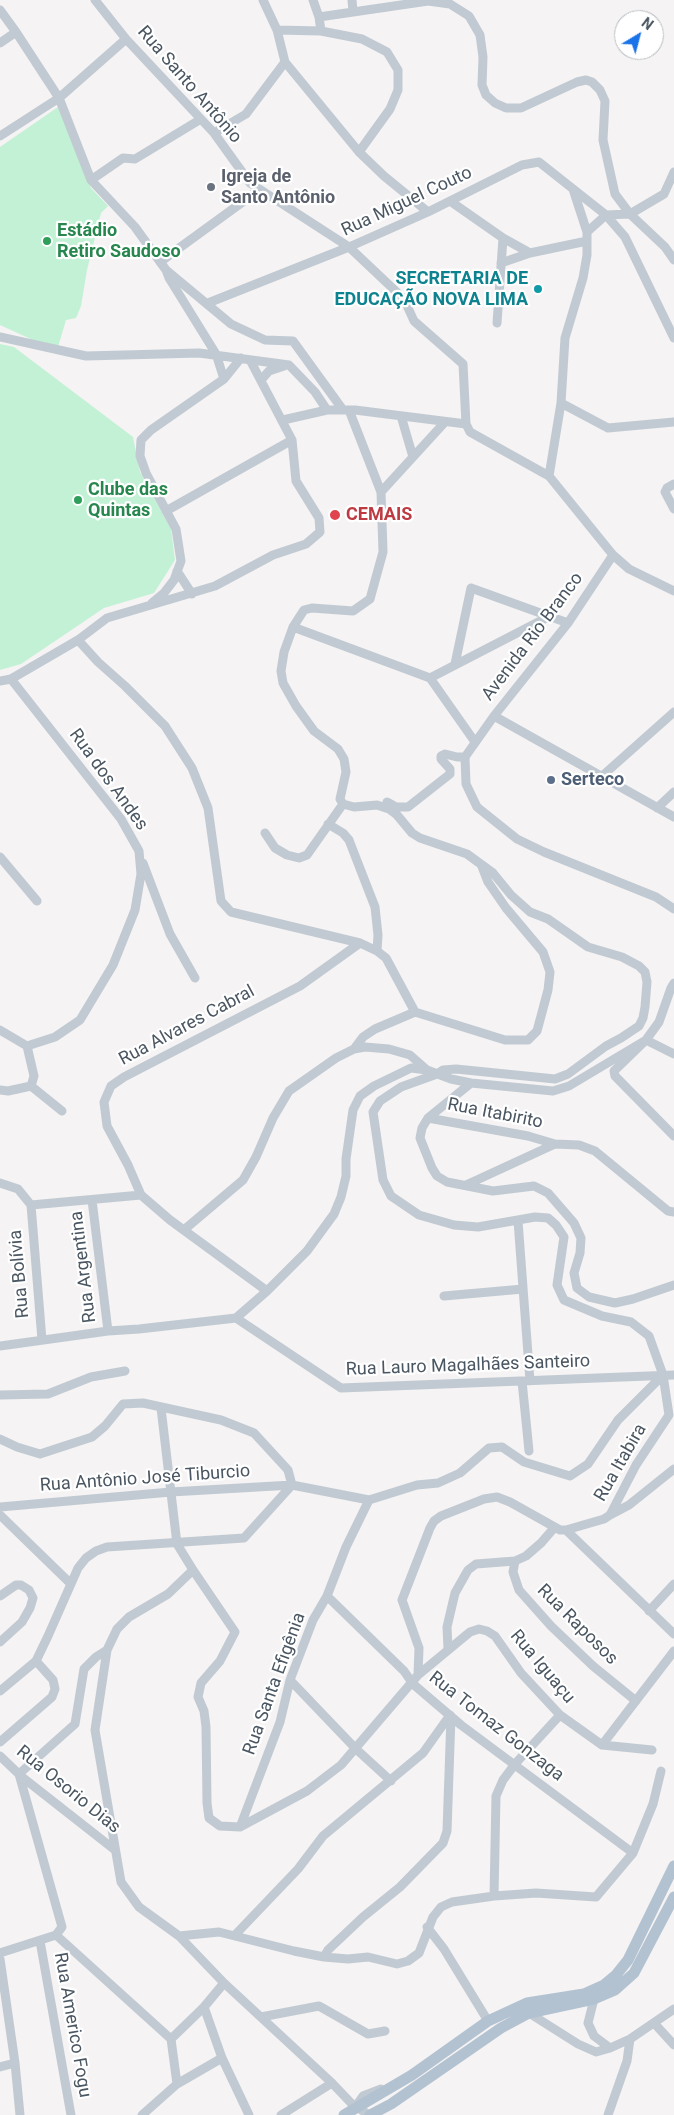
<!DOCTYPE html>
<html>
<head>
<meta charset="utf-8">
<style>
  body { margin:0 }
  #map { position:relative; width:674px; height:2115px; overflow:hidden; background:#f5f3f3; font-family:Roboto,sans-serif }
  canvas { display:block }
  .north { position:absolute; left:614px; top:10px; width:50px; height:50px; box-sizing:border-box; background:#fff; border:1px solid #b7bbc0; border-radius:50%; rotate:37deg; font-size:14px; font-weight:700; line-height:20px; text-align:center; color:#4a5661 }
  .north::after { content:''; display:block; margin:auto; width:18px; height:22px; background:#1a73e8; clip-path:polygon(50% 0,100% 100%,50% 72%,0 100%) }
</style>
</head>
<body>
<div id="map">
<canvas width="674" height="2115"></canvas>
<div class="north">N</div>
</div>
<script>
const g = document.querySelector('canvas').getContext('2d');
g.lineJoin = 'round';
function fill(path, color) {
  g.fillStyle = color;
  g.fill(path, 'evenodd');
}
function toPath(rows) {
  const path = new Path2D();
  for (const r of rows) {
    path.moveTo(r[0], r[1]);
    for (let i = 2; i < r.length; i += 2) path.lineTo(r[i], r[i + 1]);
  }
  return path;
}
function stroke(path, color, width, dash) {
  g.strokeStyle = color;
  g.lineWidth = width;
  g.lineCap = dash ? 'butt' : 'round';
  g.setLineDash(dash || []);
  g.stroke(path);
}
function write(font, color, halo, rows, align = 'center') {
  g.font = font + ' Roboto,sans-serif';
  g.lineWidth = 4.5;
  g.setLineDash([]);
  g.textBaseline = 'middle';
  g.strokeStyle = halo;
  g.fillStyle = color;
  for (const [text, x, y, turn = 0] of rows) {
    g.save();
    g.translate(x, y);
    g.rotate((+turn || 0) * Math.PI / 180);
    g.textAlign = isNaN(turn) ? turn : align;
    if (halo) g.strokeText(text, 0, 0);
    g.fillText(text, 0, 0);
    g.restore();
  }
}
fill(toPath([
  [58,107,91,188,108,206,101,213,87,270,81,306,76,318,66,320,58,347,35,341,0,325,0,147],
  [0,344,14,347,133,437,140,472,171,529,175,560,154,593,104,608,21,664,0,670]
]), '#c3f1d5');
stroke(toPath([
  [95,0,126,39,214,133,250,183,349,247,404,299,414,321,463,364,466,424,470,432,549,476,613,555,629,569,674,591],
  [263,0,277,30,285,62,359,152,384,176,428,212],
  [313,0,319,17],
  [352,0,353,11],
  [0,10,16,32,59,98,91,180,135,227,166,270,169,278,216,354,224,379],
  [277,30,321,31,362,39,387,52,398,70,398,90,390,109,359,152],
  [321,31,319,17,428,1,450,4,469,16,480,35,483,57,482,85,486,95,495,103,506,108,521,108,577,82,586,80,592,82,600,90,605,101,603,140,615,194,630,214,665,247,674,260],
  [0,43,16,32],
  [214,133,246,114,285,62],
  [0,136,59,98,126,39],
  [91,180,123,158,135,159,201,119],
  [450,201,503,238,530,253,587,241],
  [587,232,606,215,630,214,664,194,674,172],
  [160,262,259,190],
  [501,263,530,253],
  [166,270,231,324,265,340,293,341,343,410],
  [208,303,349,247,428,212,522,165,539,162,606,215,625,237,674,338],
  [497,323,503,238],
  [0,337,86,356,199,353,289,365,315,392,327,410],
  [261,380,269,371,284,366],
  [561,403,608,428,674,422],
  [349,410,381,492,383,552,370,599,353,611,312,608,304,610,293,627,284,652,281,671,283,683,296,706,314,731,338,749,344,759,346,772,340,799,343,804,354,807,377,805,389,809,397,815,412,833,420,838,467,854,493,873,511,895,530,912,548,919,588,947,622,957,639,966,645,972,647,982,645,1007,643,1018,639,1026,621,1038,606,1046,568,1074,555,1079,456,1069,443,1070,437,1074,401,1087,380,1101,373,1112,383,1180,391,1196,419,1215,454,1225,478,1227,535,1217,548,1218,556,1225,564,1237,557,1285,564,1300,602,1316,631,1322,649,1336,663,1375,669,1415,636,1465,610,1515,604,1519,566,1530,560,1530,510,1502,497,1497,484,1499,441,1516,434,1521,430,1528,402,1600,419,1648,418,1675],
  [401,416,413,457],
  [283,420,327,410,355,410,466,424],
  [549,476,561,403,565,338,583,278,587,255,587,232,573,189],
  [674,484,667,488,665,492,674,509],
  [381,492,445,422],
  [166,511,292,440],
  [613,555,568,623,494,716,465,757,466,784,477,807,517,839,544,852,656,897,674,909],
  [177,571,192,594],
  [152,603,164,593,174,580,181,561,176,529,146,473,140,456,141,440,151,430,224,379,241,358],
  [293,627,430,678,475,742],
  [78,640,98,662,125,686,165,726,192,768,208,808,221,901,231,912,360,943,377,951,386,958,415,1012,375,1029,363,1037,354,1049],
  [455,664,471,588,568,623],
  [430,678,548,617],
  [0,681,11,679,78,640,107,618,215,586,273,555,306,544,320,532,319,518,296,481,292,440,250,360],
  [494,716,674,817],
  [601,777,674,712],
  [387,802,396,807,408,807,450,774,450,769,441,759,441,756,445,754,457,757,465,757],
  [657,808,674,792],
  [328,824,343,833,349,840,354,853,375,907,378,935,377,951],
  [265,833,275,848,287,855,299,858,307,855,343,804],
  [0,857,37,901],
  [143,863,170,934,195,978],
  [674,983,671,988,659,1022,646,1040,614,1071,615,1076,674,1136],
  [415,1012,505,1040,528,1040,537,1031,548,990,550,972,543,952,506,908,488,882,481,864],
  [0,1030,27,1046,55,1037,80,1020,113,965,135,910,141,874,139,851,121,819,11,679],
  [646,1040,674,1054],
  [471,1083,428,1118,422,1128,420,1138,432,1168,437,1176,447,1182,493,1191,534,1186,548,1193,574,1223,581,1238,580,1253,574,1273,577,1288,589,1297,615,1303,633,1299,674,1285],
  [31,1086,62,1111],
  [0,1090,8,1091,31,1086,34,1076,27,1046],
  [428,1118,528,1136,555,1144],
  [0,1183,18,1189,31,1205,42,1340],
  [466,1185,555,1144,579,1145,595,1151,668,1211,674,1212],
  [92,1200,108,1331],
  [31,1205,141,1195],
  [518,1221,530,1381],
  [185,1229,243,1180,256,1157,273,1118,289,1091,336,1058,354,1049,365,1047,389,1049,410,1055,427,1070],
  [267,1291,170,1220,141,1195,128,1165,107,1126,104,1102,111,1086,124,1077,300,986,360,943],
  [444,1296,523,1289],
  [236,1318,341,1388,674,1375],
  [0,1346,108,1331,139,1329,236,1318,267,1291,307,1251,334,1214,341,1197,346,1176,346,1159,353,1110,360,1096,374,1086,411,1068,427,1070,451,1079,471,1083,553,1091,569,1086,646,1040],
  [522,1381,529,1451],
  [0,1395,48,1394,91,1377,125,1371],
  [161,1408,177,1544,193,1570,168,1594,129,1617,117,1629,107,1650,95,1730,121,1882,139,1907,179,1936,224,1983,332,2083,351,2103,369,2115],
  [0,1439,17,1447,40,1454,92,1437,105,1426,123,1404,143,1403,221,1420,254,1433,288,1470,292,1485],
  [0,1507,171,1492,292,1485,369,1500,417,1485,438,1483,460,1473,489,1448,502,1447,524,1462,570,1476,588,1464,618,1420,663,1375],
  [0,1515,71,1584],
  [610,1515,629,1505,674,1469],
  [566,1530,674,1634],
  [515,1561,513,1572,519,1590,551,1626,593,1666,636,1701],
  [193,1570,235,1632,220,1661,201,1683,198,1697,204,1711,206,1727,207,1803,209,1818,220,1826,240,1827,307,1791,341,1765,418,1675,470,1632,479,1629,487,1631,495,1636,521,1673,560,1715,602,1745],
  [0,1596,16,1585,21,1585,29,1590,33,1598,30,1608,22,1622,0,1642],
  [327,1596,404,1671,413,1684,461,1725,633,1853],
  [649,1611,674,1584],
  [448,1649,447,1627,455,1593,468,1570,476,1564,515,1561,526,1556,541,1543,554,1528],
  [290,1680,356,1749,391,1781],
  [0,1691,36,1661,48,1636,78,1568,86,1558,96,1551,107,1547,244,1538,292,1485],
  [0,1742,52,1697,55,1689,53,1680,36,1661],
  [602,1745,674,1651],
  [602,1745,652,1750],
  [0,1756,22,1777,115,1850],
  [240,1827,280,1722,290,1680,313,1620,327,1596,346,1547,369,1500],
  [494,1896,496,1796,503,1780,515,1764,560,1715],
  [427,1927,444,1949,488,2021],
  [56,1935,171,2039,177,2084],
  [235,1935,298,1869,323,1836,423,1753,450,1715],
  [179,1936,219,1932,294,1951,324,1957,348,1959,368,1957,397,1964,408,1961,419,1953,433,1917,441,1907,452,1902,494,1896,536,1893,596,1897,633,1853,653,1804,661,1771],
  [40,1941,71,2115],
  [0,1953,56,1935,62,1927,19,1774,75,1724,84,1669,96,1657,107,1650],
  [324,1957,328,1950,363,1917,400,1887,443,1843,447,1831,451,1716],
  [0,1959,15,2063,20,2115],
  [224,1983,204,2007,222,2058,249,2115],
  [594,1999,588,2023,594,2036,610,2048],
  [529,2013,578,2044,596,2052,610,2048,630,2039,674,2009],
  [261,2017,319,2006,368,2034,385,2031],
  [654,2023,674,2045],
  [171,2039,204,2007],
  [0,2067,15,2063],
  [356,2106,363,2096,381,2089],
  [142,2115,177,2084,222,2058],
  [281,2115,332,2083],
  [608,2115,627,2061,630,2039]
]), '#c1cad2', 9);
stroke(toPath([
  [344,2115,412,2075,488,2021,527,2003,584,1994,604,1985,616,1975,628,1960,674,1866],
  [370,2115,391,2104,501,2028,529,2013,594,1999,615,1990,634,1973,674,1897]
]), '#b3c2d1', 11);
for (const [x, y, r, color] of [
  [211,187,5,"#6b7280"],
  [47,241,5,"#2e9e5b"],
  [538,289,5,"#0f9aa8"],
  [78,500,5,"#2e9e5b"],
  [335,515,6,"#e0444e"],
  [551,780,5,"#5c6f8a"]
]) {
  const dot = new Path2D();
  dot.arc(x, y, r, 0, 2 * Math.PI);
  g.fillStyle = color;
  g.fill(dot);
  stroke(dot, '#fff', 2);
}
write('18px', '#4a5661', '#fff', [
  ["Rua Santo Antônio",189,85,49],
  ["Rua Miguel Couto",407,202,-25],
  ["Avenida Rio Branco",533,637,-53],
  ["Rua dos Andes",108,780,54],
  ["Rua Alvares Cabral",187,1026,-28],
  ["Rua Itabirito",495,1114,11],
  ["Rua Argentina",84,1267,-97],
  ["Rua Bolívia",20,1274,-95],
  ["Rua Lauro Magalhães Santeiro",468,1366,-2],
  ["Rua Itabira",621,1463,-60],
  ["Rua Antônio José Tiburcio",145,1479,-4],
  ["Rua Raposos",577,1625,45],
  ["Rua Iguaçu",542,1667,50],
  ["Rua Santa Efigênia",275,1684,-70],
  ["Rua Tomaz Gonzaga",496,1727,38],
  ["Rua Osorio Dias",68,1790,39],
  ["Rua Americo Fogu",72,2025,80]
]);
write('bold 18px', '#5b616d', '#fff', [
  ["Igreja de",221,177],
  ["Santo Antônio",221,198]
], 'left');
write('bold 18px', '#27864d', '#fff', [
  ["Estádio",57,231],
  ["Retiro Saudoso",57,252],
  ["Clube das",88,490],
  ["Quintas",88,511]
], 'left');
write('bold 18px', '#0d838f', '#fff', [
  ["SECRETARIA DE",528,279],
  ["EDUCAÇÃO NOVA LIMA",528,300]
], 'right');
write('bold 18px', '#be3a42', '#fff', [
  ["CEMAIS",346,515]
], 'left');
write('bold 18px', '#4e5e75', '#fff', [
  ["Serteco",561,780]
], 'left');
</script>
</body>
</html>
